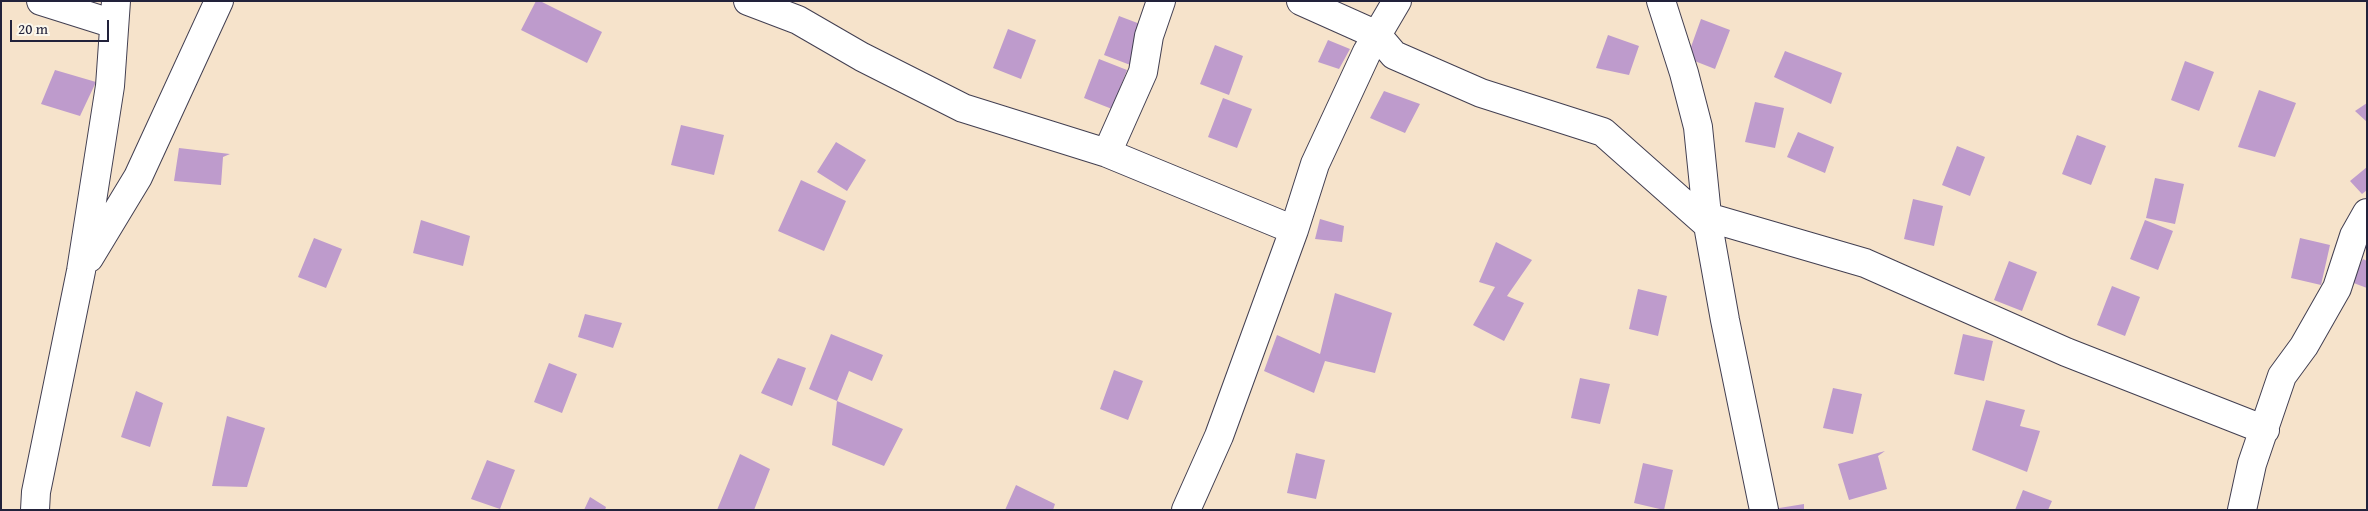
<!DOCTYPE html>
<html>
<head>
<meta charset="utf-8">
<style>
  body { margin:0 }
  #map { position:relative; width:2368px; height:511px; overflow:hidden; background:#f6e3cb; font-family:"Gentium Book Plus",serif }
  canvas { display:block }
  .frame { position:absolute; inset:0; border:2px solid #22223b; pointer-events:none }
  .scale { position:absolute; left:10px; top:20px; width:99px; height:22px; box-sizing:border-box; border:2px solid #22223b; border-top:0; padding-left:6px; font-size:15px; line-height:18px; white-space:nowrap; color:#22223b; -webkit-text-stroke:4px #fbf7ec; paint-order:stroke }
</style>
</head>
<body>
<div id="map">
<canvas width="2368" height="511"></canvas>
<div class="frame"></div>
<div class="scale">20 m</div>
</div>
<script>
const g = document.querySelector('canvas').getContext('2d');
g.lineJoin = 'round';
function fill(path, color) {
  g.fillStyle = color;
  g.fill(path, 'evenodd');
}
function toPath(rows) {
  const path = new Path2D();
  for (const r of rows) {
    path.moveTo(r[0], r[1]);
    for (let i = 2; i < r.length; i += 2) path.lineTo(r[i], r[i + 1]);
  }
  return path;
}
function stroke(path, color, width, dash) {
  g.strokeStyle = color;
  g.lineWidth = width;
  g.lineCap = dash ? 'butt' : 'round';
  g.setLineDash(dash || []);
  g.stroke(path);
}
fill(toPath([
  [536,1,540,1,602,32,587,63,521,30],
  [1119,16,1148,27,1133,66,1104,55],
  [1701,19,1730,30,1715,69,1687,58],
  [1008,29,1036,40,1021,79,993,68],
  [1608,35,1639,46,1629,75,1596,68],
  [1328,40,1350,49,1339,69,1318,62],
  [1215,45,1243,56,1229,95,1200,84],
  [1785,51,1842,73,1831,104,1774,77],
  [1099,59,1127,70,1112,109,1084,98],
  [2185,61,2214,72,2199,111,2171,100],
  [55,70,96,82,80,116,41,104],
  [2259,90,2296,103,2275,157,2238,147],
  [1384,91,1420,104,1405,133,1370,118],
  [1223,98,1252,109,1237,148,1208,137],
  [1755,102,1784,108,1775,148,1745,142],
  [2367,103,2367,122,2355,111],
  [681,125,724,135,714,175,671,165],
  [1798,132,1834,147,1825,173,1787,157],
  [2077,135,2106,146,2091,185,2062,174],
  [836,142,866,160,847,191,817,172],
  [1957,146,1985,157,1970,196,1942,185],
  [179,148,230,154,223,157,221,185,174,181],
  [2367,167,2367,190,2362,194,2350,181],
  [2155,178,2184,184,2175,224,2146,218],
  [801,180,846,201,824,251,778,231],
  [1913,199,1943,206,1934,246,1904,239],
  [1320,219,1344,226,1342,242,1315,239],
  [421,220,470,236,463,266,413,253],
  [2145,220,2173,231,2158,270,2130,259],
  [314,238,342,249,326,288,298,277],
  [2300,238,2330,245,2321,285,2291,278],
  [1496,242,1532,260,1507,296,1524,303,1504,341,1473,325,1495,287,1479,282],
  [2363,259,2367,261,2367,288,2351,282],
  [2009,261,2037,272,2022,311,1994,300],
  [2112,286,2140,297,2125,336,2097,325],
  [1638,289,1667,296,1658,336,1629,329],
  [1335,293,1392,313,1375,373,1325,361,1314,393,1264,371,1277,335,1320,354],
  [585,314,622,323,613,348,578,337],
  [831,334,883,355,872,381,849,371,837,401,809,389],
  [1963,334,1993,341,1984,381,1954,374],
  [778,358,806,368,792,406,761,393],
  [549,363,577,374,562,413,534,402],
  [1114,370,1143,381,1128,420,1100,409],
  [1580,378,1610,384,1600,424,1571,418],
  [1833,388,1862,394,1853,434,1823,428],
  [136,391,163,403,150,447,121,437],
  [1986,400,2025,410,2020,426,2040,431,2027,472,1972,450],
  [837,401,903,429,884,466,832,445],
  [227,416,265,428,247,487,212,486],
  [1885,451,1878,456,1887,489,1849,500,1838,464],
  [1296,453,1325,460,1316,499,1287,493],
  [740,454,770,469,754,510,717,510],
  [487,460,515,470,500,509,471,499],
  [1643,463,1673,470,1664,510,1634,503],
  [1016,485,1055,504,1053,510,1005,510],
  [2023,490,2052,501,2048,510,2015,510],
  [590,497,606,507,605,510,584,510],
  [1804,504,1804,510,1773,510,1773,509]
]), '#be9bcc');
const minor = toPath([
  [41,1,114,24],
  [748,1,798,20,862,57,963,108,1107,153,1294,230],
  [1301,1,1377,35,1394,55,1481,93,1603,132,1708,225],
  [1661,1,1684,73,1698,127,1708,225,1725,320,1764,510],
  [1107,153,1143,72,1149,36,1161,1],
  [1707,217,1865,263,2066,352,2265,430],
  [89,258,138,177,219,1],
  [35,510,36,492,81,271,110,86,116,1],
  [1186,510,1219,436,1294,230,1315,164,1367,52,1397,1],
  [2242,510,2252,464,2282,376,2304,346,2337,288,2354,236,2367,213]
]);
stroke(minor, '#423f51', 30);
stroke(minor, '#fff', 28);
</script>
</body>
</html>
